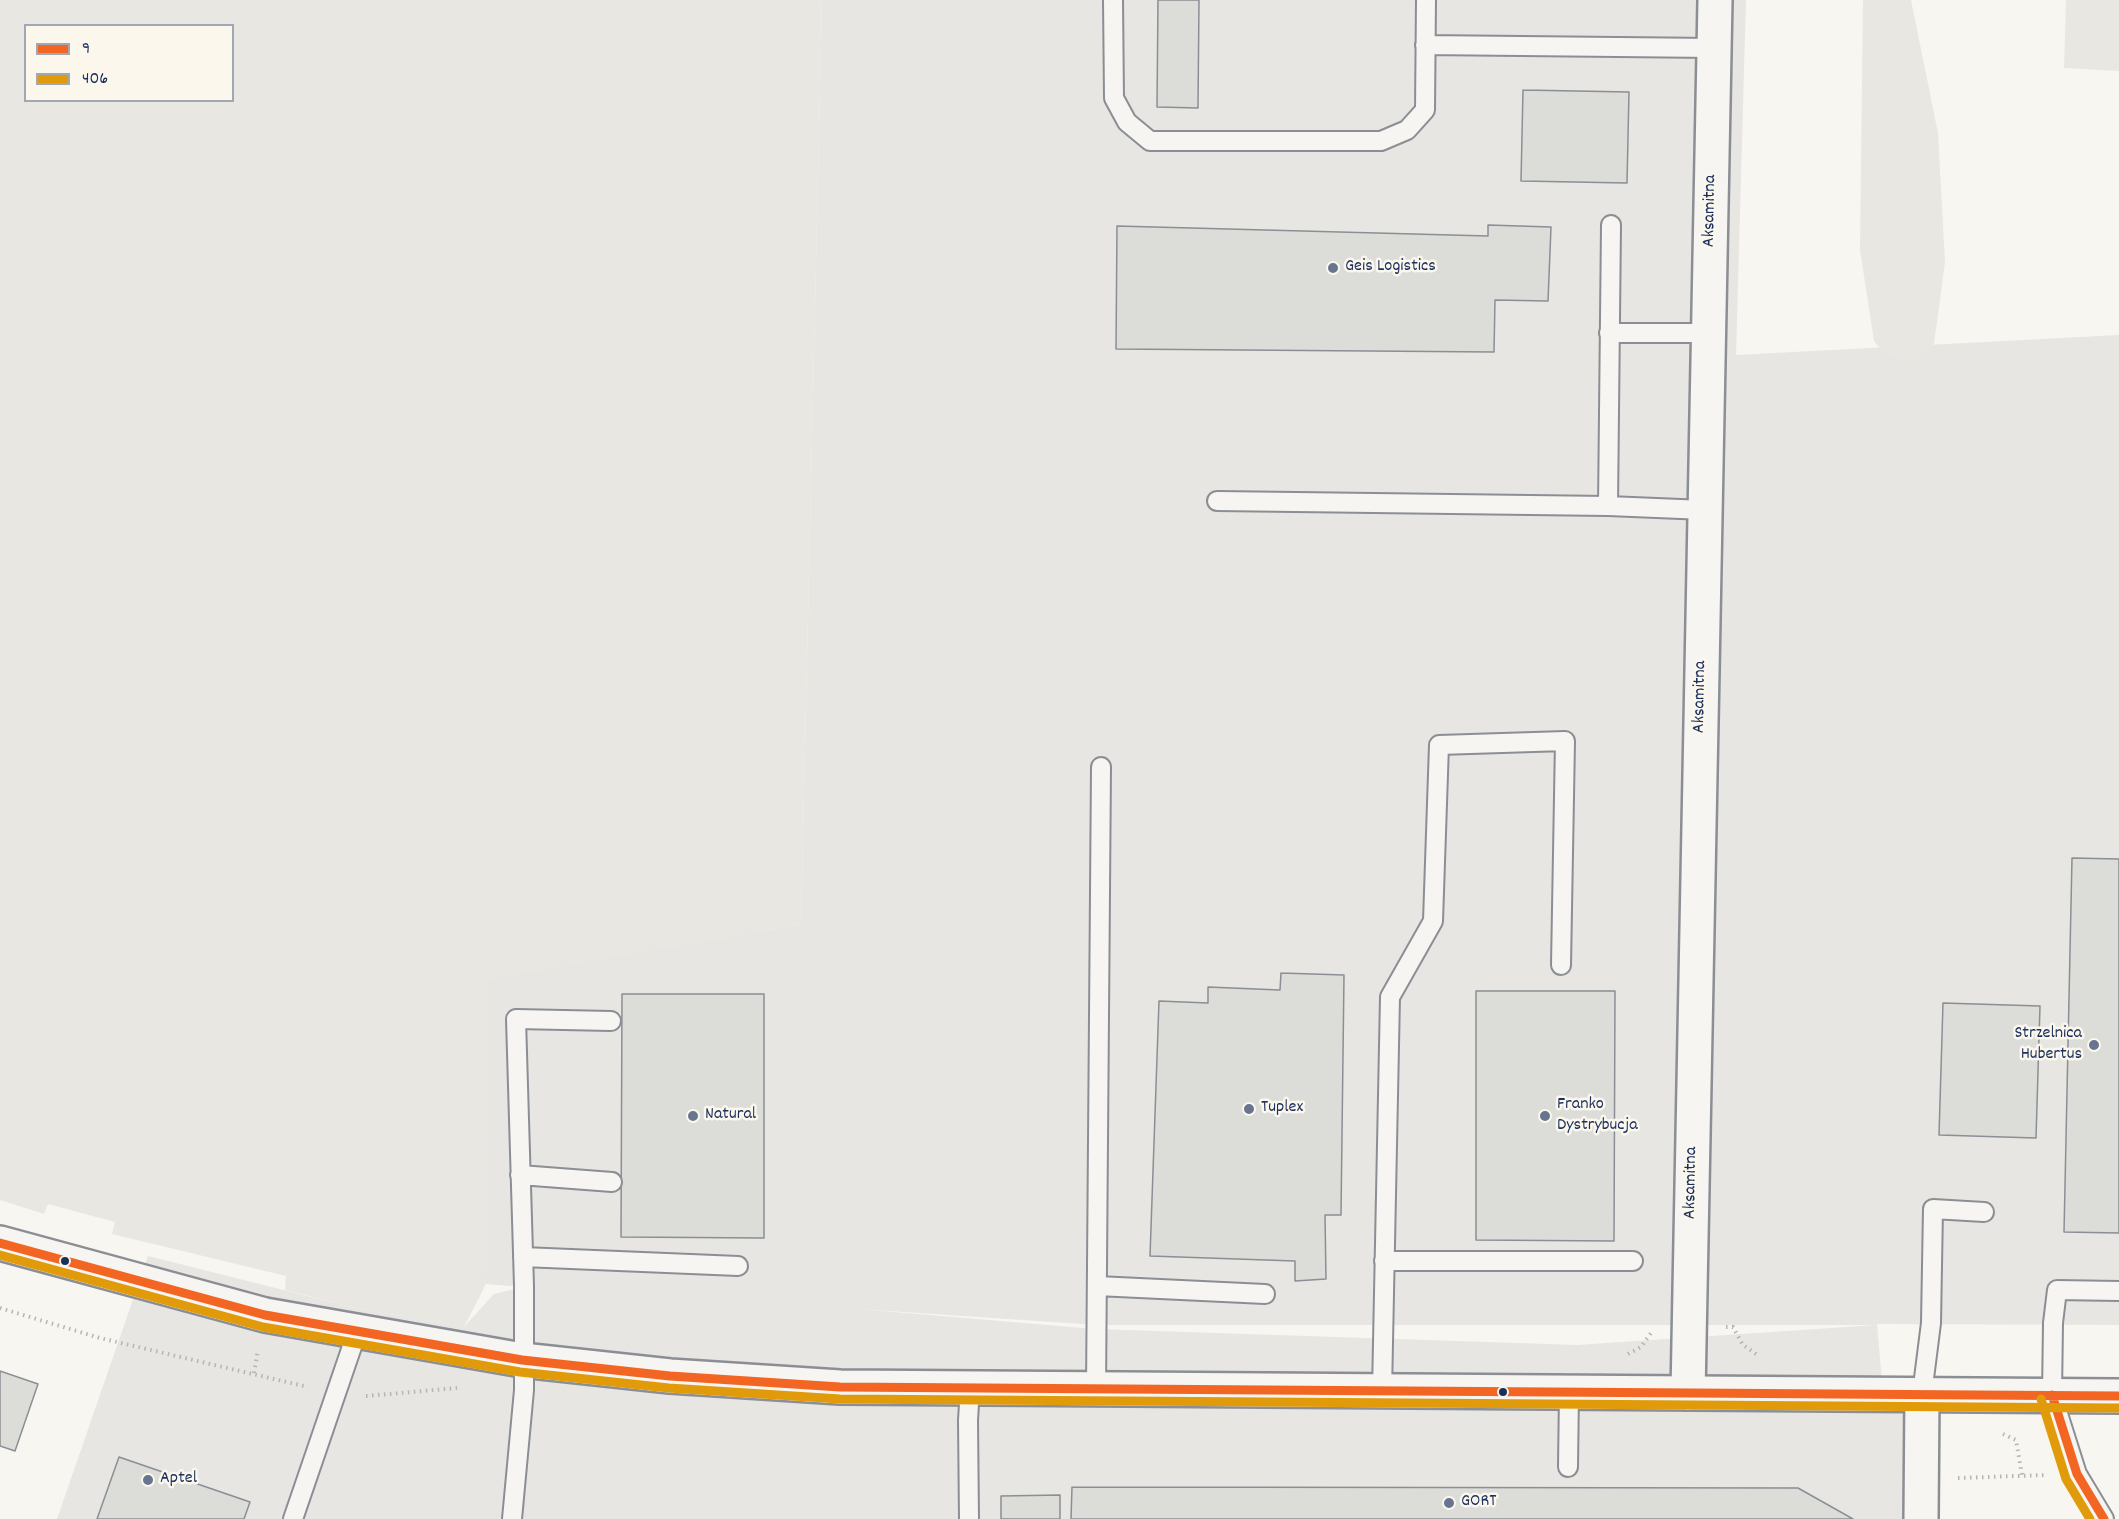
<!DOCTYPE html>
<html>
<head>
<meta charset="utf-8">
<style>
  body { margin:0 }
  #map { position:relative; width:2119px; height:1519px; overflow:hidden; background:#f8f6f0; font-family:Dekko,sans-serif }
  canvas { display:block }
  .legend { position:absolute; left:24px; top:24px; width:210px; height:78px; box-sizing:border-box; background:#fbf7ec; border:2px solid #a1a7b3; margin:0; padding:8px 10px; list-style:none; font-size:18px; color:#1b2f5e }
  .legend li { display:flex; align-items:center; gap:12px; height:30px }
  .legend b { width:30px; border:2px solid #a1a7b3 }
</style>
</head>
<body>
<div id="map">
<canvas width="2119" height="1519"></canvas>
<ul class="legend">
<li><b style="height:8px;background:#f26522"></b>9</li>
<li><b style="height:8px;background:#e19a09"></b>406</li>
</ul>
</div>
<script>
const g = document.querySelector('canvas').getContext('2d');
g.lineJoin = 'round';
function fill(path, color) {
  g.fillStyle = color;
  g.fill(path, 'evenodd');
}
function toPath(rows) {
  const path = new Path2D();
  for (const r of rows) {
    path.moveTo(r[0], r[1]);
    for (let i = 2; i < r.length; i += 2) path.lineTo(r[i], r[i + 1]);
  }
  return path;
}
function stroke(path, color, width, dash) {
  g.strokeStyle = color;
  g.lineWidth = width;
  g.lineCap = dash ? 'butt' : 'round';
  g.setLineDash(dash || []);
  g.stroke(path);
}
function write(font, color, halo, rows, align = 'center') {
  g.font = font + ' Dekko,sans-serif';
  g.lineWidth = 5;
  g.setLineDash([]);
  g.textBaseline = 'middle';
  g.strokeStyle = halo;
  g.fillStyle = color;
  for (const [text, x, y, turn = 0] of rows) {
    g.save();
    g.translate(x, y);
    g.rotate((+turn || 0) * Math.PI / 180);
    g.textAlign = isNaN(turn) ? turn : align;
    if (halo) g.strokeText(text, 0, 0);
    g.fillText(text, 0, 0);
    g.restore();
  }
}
fill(toPath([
  [822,0,1746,0,1736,355,2119,335,2119,1325,1877,1324,1883,1392,1923,1394,1924,1519,57,1519,148,1256,359,1309,464,1327,494,1294,522,1287,486,1284,487,979,801,924],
  [859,1309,1097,1325,1876,1325,1577,1345,1095,1329]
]), '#e7e6e2');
fill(toPath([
  [0,0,822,0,801,924,488,980,486,1284,464,1327,359,1309,285,1290,286,1276,112,1234,115,1222,48,1204,44,1214,0,1200],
  [26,26,232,26,232,100,26,100],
  [1863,0,1911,0,1938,133,1945,262,1934,344,1921,359,1902,361,1884,354,1874,341,1860,250],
  [2066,0,2119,0,2119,71,2064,68]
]), '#e8e7e2');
const building = toPath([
  [1158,0,1199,0,1198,108,1157,107,1158,0],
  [1523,90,1629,92,1627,183,1521,181,1523,90],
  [1488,225,1551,227,1548,301,1495,300,1494,352,1116,349,1117,226,1488,236,1488,225],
  [2072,858,2119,859,2119,1233,2064,1232,2072,858],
  [1281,973,1344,975,1341,1215,1325,1215,1326,1279,1295,1281,1295,1261,1150,1256,1159,1001,1208,1003,1208,987,1280,990,1281,973],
  [1476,991,1615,991,1614,1241,1476,1240,1476,991],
  [622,994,764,994,764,1238,621,1237,622,994],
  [1943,1003,2040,1006,2036,1138,1939,1135,1943,1003],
  [0,1371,38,1384,15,1451,0,1446,0,1371],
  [119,1457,250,1502,244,1519,97,1519,119,1457],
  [1072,1487,1798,1488,1853,1519,1071,1519,1072,1487],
  [1060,1495,1060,1519,1001,1519,1001,1496,1060,1495]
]);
fill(building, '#dcdcd9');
stroke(building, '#8b8e94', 1.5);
const lane = toPath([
  [1113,0,1114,98,1127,122,1150,141,1381,141,1407,130,1425,110,1426,0],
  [1425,45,1714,48],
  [1609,333,1708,333],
  [1217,501,1608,506,1611,225],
  [1608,506,1705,510],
  [520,1175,612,1182],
  [523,1257,738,1266],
  [1384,1261,1633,1261],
  [1097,1286,1265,1294],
  [1096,1389,1101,767],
  [1382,1392,1390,997,1433,921,1439,745,1565,741,1561,965],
  [1922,1394,1931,1323,1933,1209,1984,1212],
  [1568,1467,1569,1392],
  [293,1519,357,1332],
  [512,1519,524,1390,524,1286,516,1019,611,1021],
  [969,1519,968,1420,970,1388],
  [2104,1519,2077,1474,2052,1395,2053,1323,2057,1290,2119,1291]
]);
const street = toPath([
  [1688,1393,1715,0],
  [1921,1519,1922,1394]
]);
const secondary = toPath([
  [0,1243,265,1315,522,1360,670,1376,840,1387,2119,1396]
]);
stroke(lane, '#8b8e94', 22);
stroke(street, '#8b8e94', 38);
stroke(secondary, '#8b8e94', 38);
stroke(toPath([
  [0,1308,100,1338,308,1387],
  [1726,1327,1733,1327,1743,1345,1759,1356],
  [1628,1354,1641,1347,1651,1333],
  [254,1373,258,1350],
  [366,1396,457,1388],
  [2003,1434,2016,1440,2022,1475],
  [1958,1478,2046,1475]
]), '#b3b5b7', 4, [1.5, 4.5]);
stroke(lane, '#f6f5f1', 18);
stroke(street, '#f6f5f1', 33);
stroke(secondary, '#f6f5f1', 33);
stroke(toPath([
  [0,1243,265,1315,522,1360,670,1376,840,1387,2119,1396],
  [2052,1395,2077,1474,2104,1519]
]), '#f26522', 9);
stroke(toPath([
  [0,1255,263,1327,520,1372,669,1388,840,1399,2119,1408],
  [2041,1399,2066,1479,2090,1519]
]), '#e19a09', 9);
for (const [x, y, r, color] of [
  [1333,268,6,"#687591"],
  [2094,1045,6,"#687591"],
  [1249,1109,6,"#687591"],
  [693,1116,6,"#687591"],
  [1545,1116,6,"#687591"],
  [65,1261,5,"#1b2f5e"],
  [1503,1392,5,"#1b2f5e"],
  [148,1480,6,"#687591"],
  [1449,1503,6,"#687591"]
]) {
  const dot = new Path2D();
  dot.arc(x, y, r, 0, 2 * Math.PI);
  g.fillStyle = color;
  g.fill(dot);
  stroke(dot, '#fbf7ec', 2);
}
write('18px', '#1b2f5e', '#fbf7ec', [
  ["Aksamitna",1711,211,-89],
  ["Aksamitna",1701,697,-89],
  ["Aksamitna",1692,1183,-89]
]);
write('18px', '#1b2f5e', '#fbf7ec', [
  ["Geis Logistics",1345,268],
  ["Strzelnica",2082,1035,"right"],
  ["Hubertus",2082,1056,"right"],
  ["Franko",1557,1106],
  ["Dystrybucja",1557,1127],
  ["Tuplex",1261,1109],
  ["Natural",705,1116],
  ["Aptel",160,1480],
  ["GORT",1461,1503]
], 'left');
</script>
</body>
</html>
